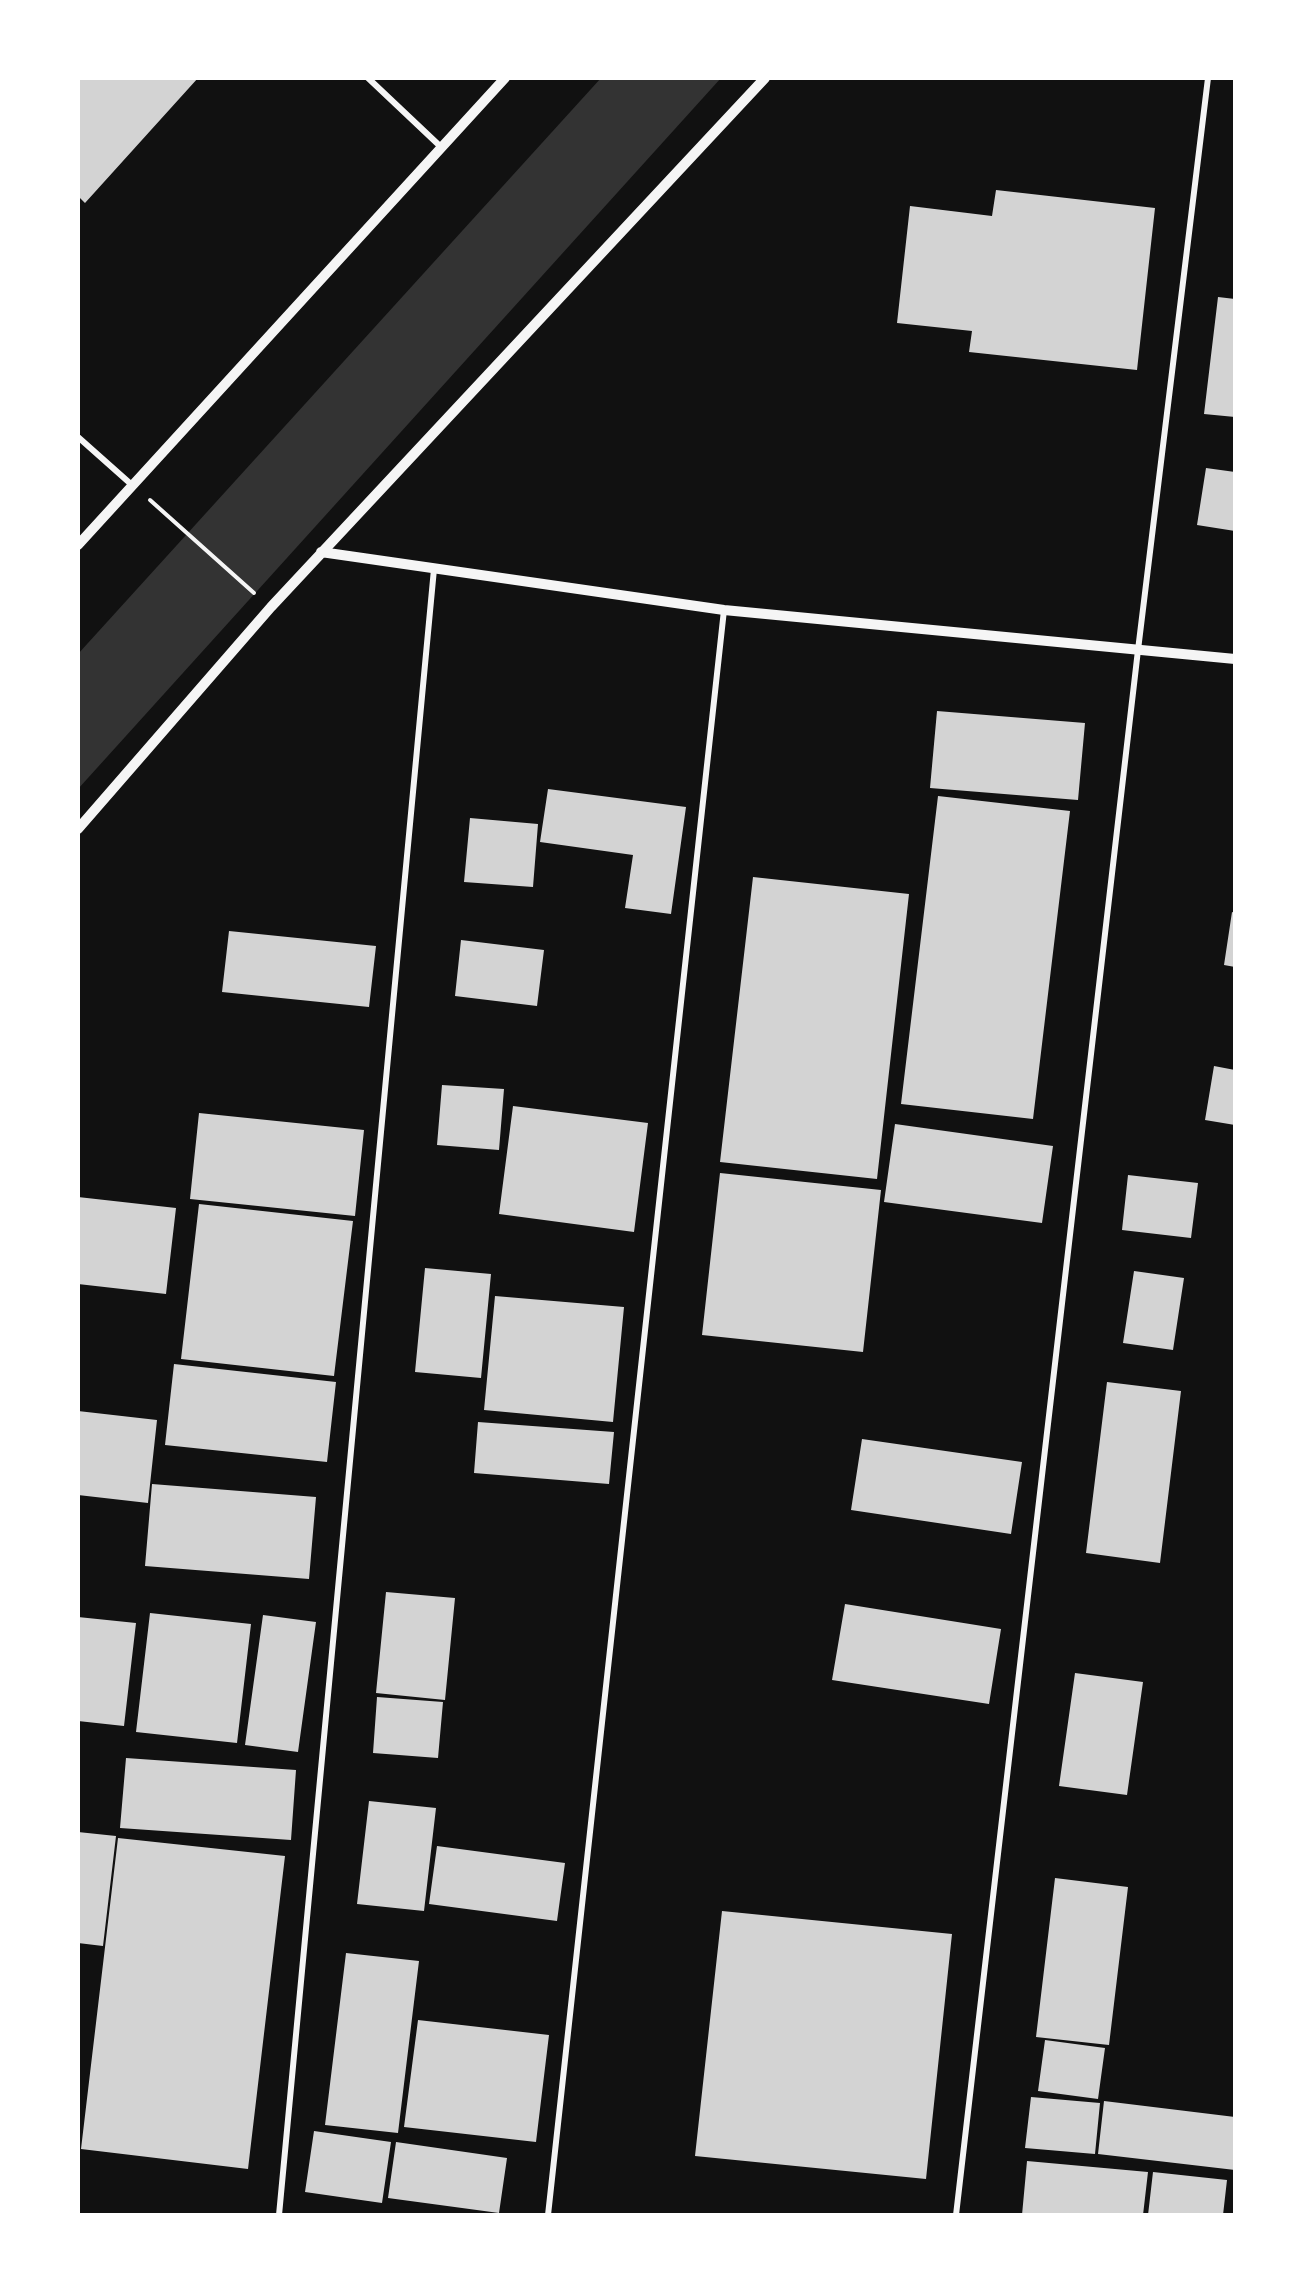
<!DOCTYPE html>
<html>
<head>
<meta charset="utf-8">
<style>
  body { margin:0 }
  #map { position:relative; width:1313px; height:2293px; overflow:hidden; background:#111; font-family:Commissioner,sans-serif }
  canvas { display:block }
  .frame { position:absolute; inset:0; border:80px solid #fff; pointer-events:none }
</style>
</head>
<body>
<div id="map">
<canvas width="1313" height="2293"></canvas>
<div class="frame"></div>
</div>
<script>
const g = document.querySelector('canvas').getContext('2d');
g.lineJoin = 'round';
function fill(path, color) {
  g.fillStyle = color;
  g.fill(path, 'evenodd');
}
function toPath(rows) {
  const path = new Path2D();
  for (const r of rows) {
    path.moveTo(r[0], r[1]);
    for (let i = 2; i < r.length; i += 2) path.lineTo(r[i], r[i + 1]);
  }
  return path;
}
function stroke(path, color, width, dash) {
  g.strokeStyle = color;
  g.lineWidth = width;
  g.lineCap = dash ? 'butt' : 'round';
  g.setLineDash(dash || []);
  g.stroke(path);
}
fill(toPath([
  [601,78,721,78,78,789,78,654]
]), '#333');
fill(toPath([
  [78,78,198,78,85,203,78,196],
  [996,190,1155,208,1137,370,969,352,972,331,897,323,910,206,992,216],
  [1218,297,1235,299,1235,417,1204,414],
  [1206,468,1235,472,1235,531,1197,525],
  [937,711,1085,723,1078,800,930,788],
  [548,789,686,807,671,914,625,908,633,855,540,842],
  [938,796,1070,811,1033,1119,901,1104],
  [470,818,538,824,533,887,464,882],
  [753,877,909,894,877,1179,720,1162],
  [1232,912,1235,913,1235,967,1224,965],
  [229,931,376,946,369,1007,222,992],
  [461,940,544,950,537,1006,455,996],
  [1214,1066,1235,1070,1235,1125,1205,1120],
  [442,1085,504,1089,499,1150,437,1145],
  [513,1106,648,1123,634,1232,499,1214],
  [199,1113,364,1130,355,1216,190,1199],
  [895,1124,1053,1146,1042,1223,884,1202],
  [720,1173,881,1190,863,1352,702,1335],
  [1128,1175,1198,1183,1191,1238,1122,1230],
  [78,1197,176,1208,166,1294,78,1284],
  [199,1204,353,1221,334,1376,181,1359],
  [425,1268,491,1274,481,1378,415,1372],
  [1134,1271,1184,1278,1173,1350,1123,1343],
  [495,1296,624,1307,613,1422,484,1410],
  [174,1364,336,1382,327,1462,165,1445],
  [1107,1382,1181,1391,1160,1563,1086,1553],
  [78,1411,157,1420,148,1503,78,1495],
  [478,1422,614,1432,609,1484,474,1473],
  [862,1439,1022,1462,1011,1534,851,1510],
  [152,1484,316,1497,309,1579,145,1566],
  [386,1592,455,1598,445,1700,376,1693],
  [845,1604,1001,1629,989,1704,832,1680],
  [150,1613,251,1624,237,1743,136,1732],
  [263,1615,316,1622,298,1752,245,1745],
  [78,1617,136,1623,124,1726,78,1721],
  [1075,1673,1143,1682,1127,1795,1059,1786],
  [377,1697,443,1702,438,1758,373,1753],
  [126,1758,296,1770,291,1840,120,1828],
  [369,1801,436,1808,424,1911,357,1904],
  [78,1832,116,1836,103,1946,78,1943],
  [118,1838,285,1856,248,2169,81,2149],
  [437,1846,565,1863,557,1921,429,1904],
  [1055,1878,1128,1887,1109,2045,1036,2037],
  [722,1911,952,1934,926,2179,695,2156],
  [346,1953,419,1961,398,2133,325,2125],
  [418,2020,549,2035,536,2142,404,2127],
  [1045,2040,1105,2048,1098,2099,1038,2091],
  [1031,2097,1100,2103,1095,2154,1025,2148],
  [1104,2101,1235,2117,1235,2170,1098,2154],
  [314,2131,391,2142,382,2203,305,2192],
  [396,2142,507,2158,499,2213,388,2198],
  [1027,2161,1148,2172,1143,2215,1022,2215],
  [1153,2172,1227,2180,1223,2215,1148,2215]
]), '#d3d3d3');
stroke(toPath([
  [150,500,254,593]
]), '#f5f5f5', 4);
stroke(toPath([
  [368,78,441,147],
  [78,437,132,485],
  [279,2215,434,569],
  [548,2215,724,610],
  [956,2215,1138,650,1208,78]
]), '#f5f5f5', 6);
stroke(toPath([
  [78,545,505,78],
  [321,552,724,610,1235,659],
  [78,829,271,607,765,78]
]), '#f5f5f5', 10);
</script>
</body>
</html>
